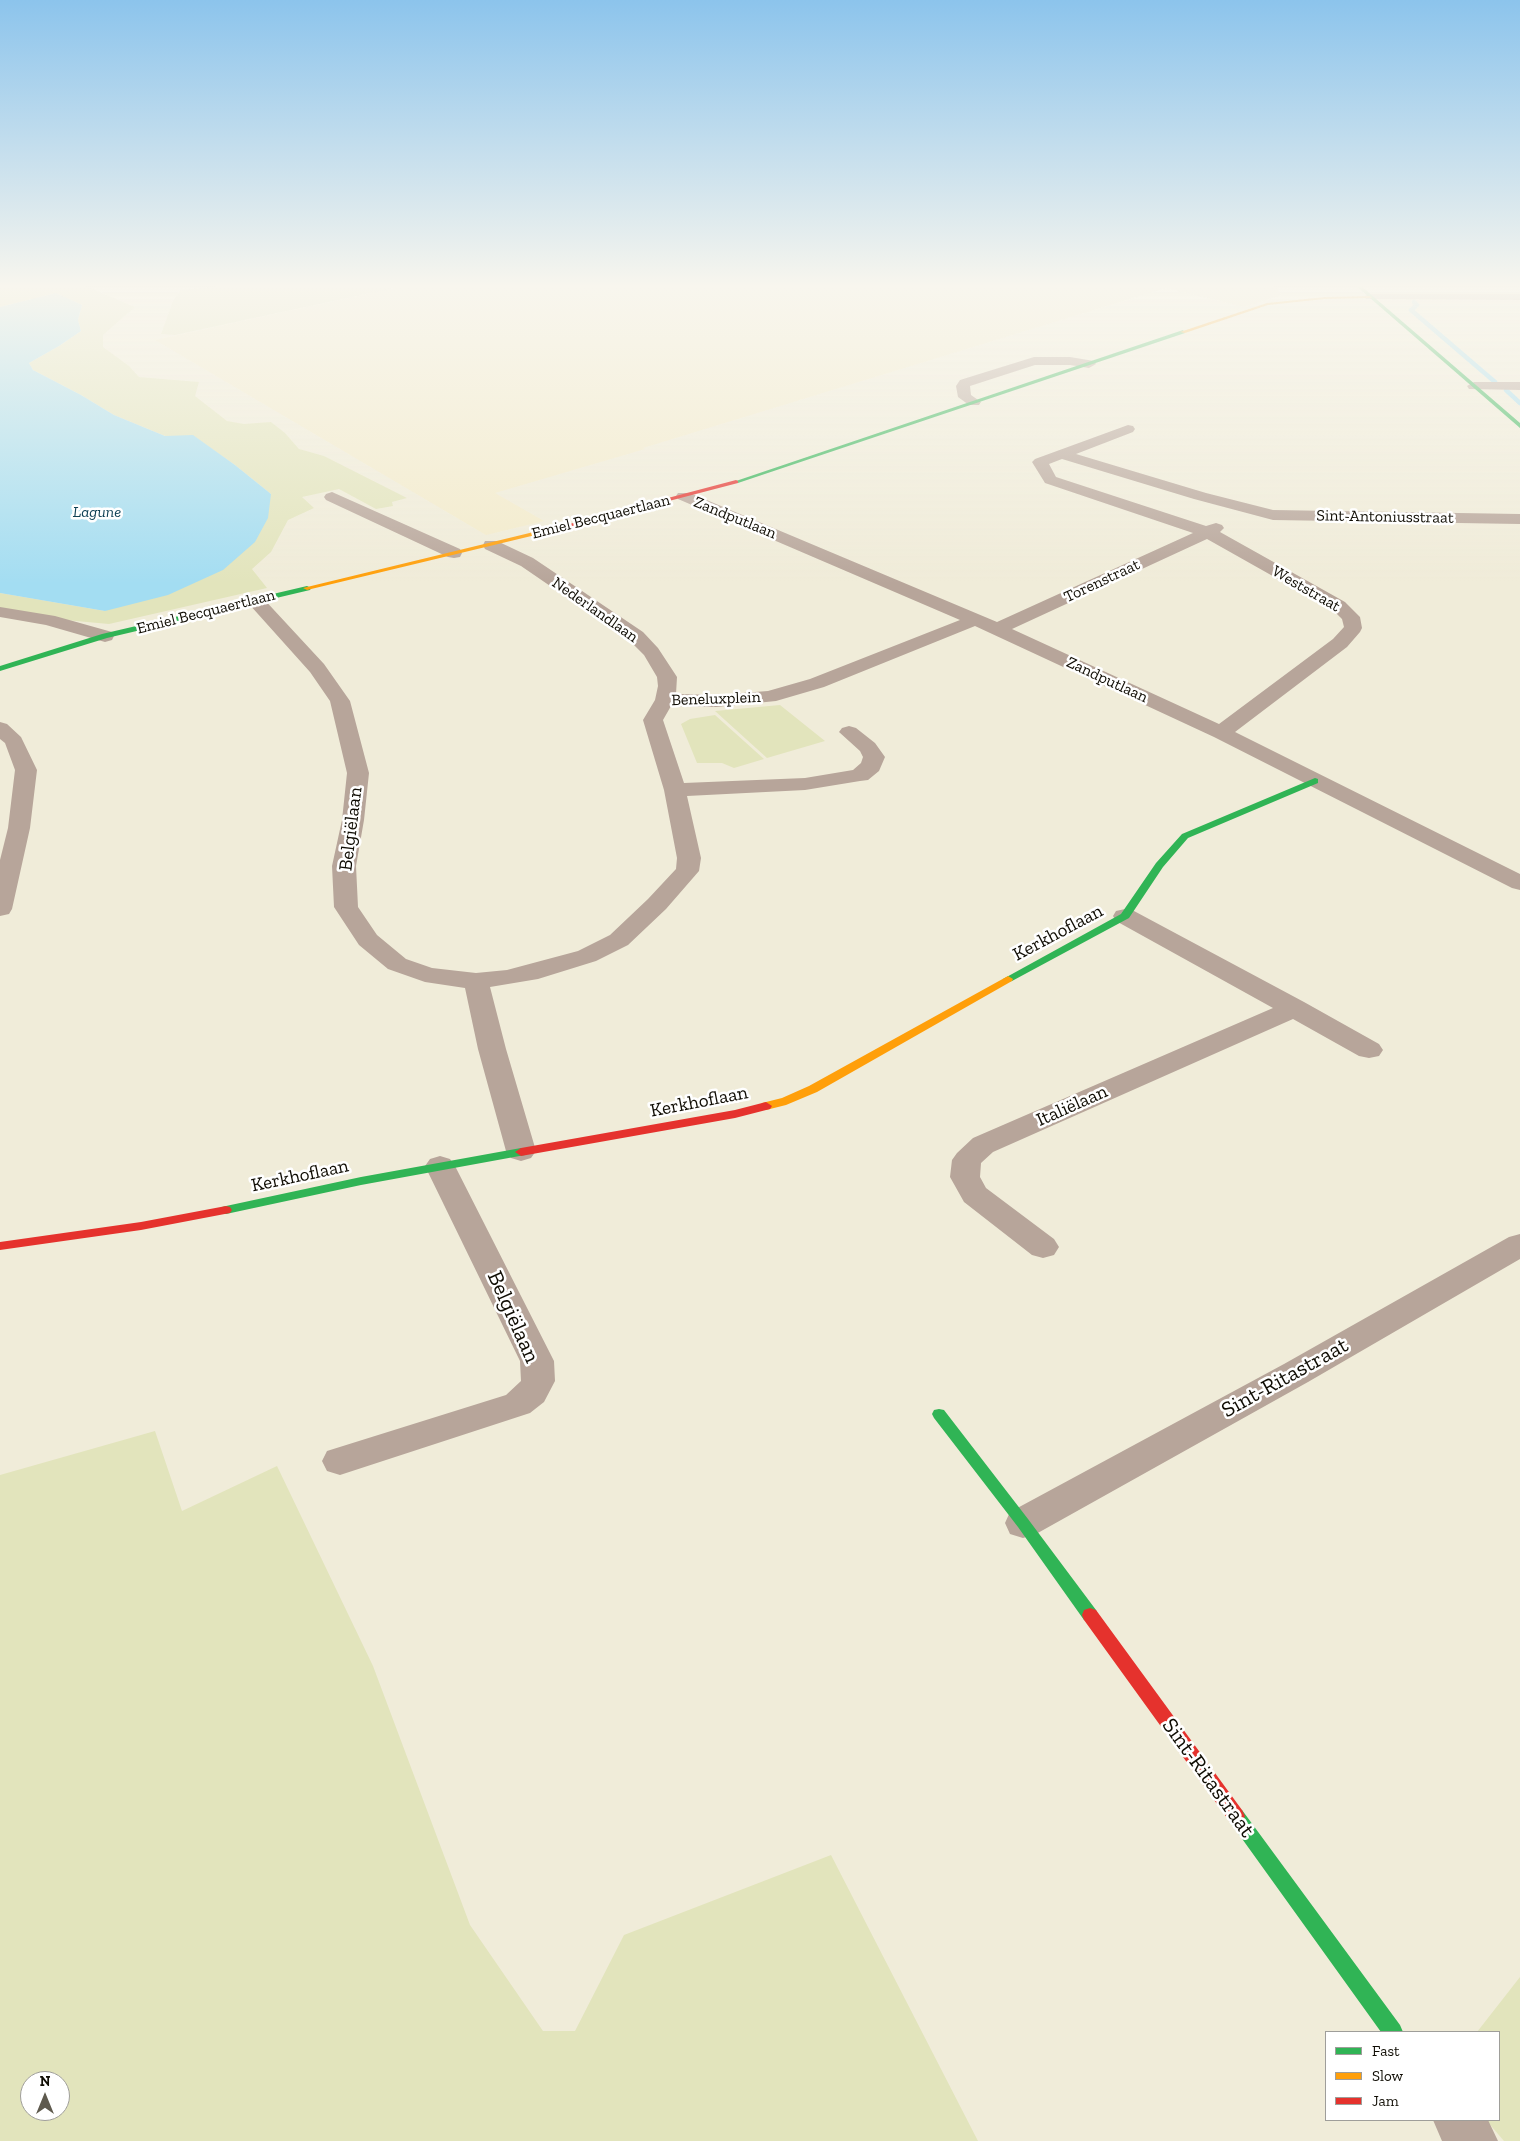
<!DOCTYPE html>
<html>
<head>
<meta charset="utf-8">
<style>
  body { margin:0 }
  #map { position:relative; width:1520px; height:2141px; overflow:hidden; background:#f0ecd9; font-family:"Zilla Slab",serif }
  canvas { display:block }
  .legend { position:absolute; left:1325px; top:2031px; width:175px; height:90px; box-sizing:border-box; background:#fff; border:1px solid #9f9e9a; margin:0; padding:6px 9px; list-style:none; font-size:15px; color:#0f0c03 }
  .legend li { display:flex; align-items:center; gap:10px; height:25px }
  .legend b { width:25px; border:1px solid #9f9e9a }
  .north { position:absolute; left:20px; top:2071px; width:50px; height:50px; box-sizing:border-box; background:#fff; border:1px solid #9f9e9a; border-radius:50%; rotate:0deg; font-size:14px; font-weight:700; line-height:20px; text-align:center; color:#0f0c03 }
  .north::after { content:''; display:block; margin:auto; width:18px; height:22px; background:#5e5a4e; clip-path:polygon(50% 0,100% 100%,50% 72%,0 100%) }
</style>
</head>
<body>
<div id="map">
<canvas width="1520" height="2141"></canvas>
<ul class="legend">
<li><b style="height:6px;background:#30b455"></b>Fast</li>
<li><b style="height:6px;background:#ff9f0a"></b>Slow</li>
<li><b style="height:6px;background:#e5322d"></b>Jam</li>
</ul>
<div class="north">N</div>
</div>
<script>
const g = document.querySelector('canvas').getContext('2d');
g.lineJoin = 'round';
function fill(path, color) {
  g.fillStyle = color;
  g.fill(path, 'evenodd');
}
function toPath(rows) {
  const path = new Path2D();
  for (const r of rows) {
    path.moveTo(r[0], r[1]);
    for (let i = 2; i < r.length; i += 2) path.lineTo(r[i], r[i + 1]);
  }
  return path;
}
function stroke(path, color, width, dash) {
  g.strokeStyle = color;
  g.lineWidth = width;
  g.lineCap = dash ? 'butt' : 'round';
  g.setLineDash(dash || []);
  g.stroke(path);
}
function write(font, color, halo, rows, align = 'center') {
  g.font = font + ' "Zilla Slab",serif';
  g.lineWidth = 5;
  g.setLineDash([]);
  g.textBaseline = 'middle';
  g.strokeStyle = halo;
  g.fillStyle = color;
  for (const [text, x, y, turn = 0] of rows) {
    g.save();
    g.translate(x, y);
    g.rotate((+turn || 0) * Math.PI / 180);
    g.textAlign = isNaN(turn) ? turn : align;
    if (halo) g.strokeText(text, 0, 0);
    g.fillText(text, 0, 0);
    g.restore();
  }
}
fill(toPath([
  [408,285,1265,285,1276,287,1281,295,1245,307,1166,288,643,448,645,449,495,493,544,521,486,535,155,340]
]), '#f3ebcb');
fill(toPath([
  [0,285,83,285,135,307,103,335,103,347,129,366,139,377,199,382,195,396,227,421,244,424,271,422,285,433,299,449,324,456,407,498,392,502,393,506,376,509,339,489,302,497,314,508,288,520,271,552,252,569,267,588,109,624,65,620,0,610,0,593,105,611,271,494,235,465,193,436,165,436,114,415,81,395,33,370,29,363,59,346,81,331,78,320,82,305,56,293,0,307],
  [231,285,408,285,175,335,161,334,173,301,181,290],
  [780,705,825,741,767,758,715,711],
  [715,715,764,759,734,768,722,763,697,763,681,724,690,719],
  [155,1431,182,1511,277,1466,373,1666,470,1925,543,2031,575,2031,624,1935,831,1855,978,2141,0,2141,0,1475],
  [30,2081,60,2081,60,2111,30,2111],
  [1520,1977,1520,2141,1504,2141,1486,2120,1499,2120,1499,2032,1477,2032]
]), '#e2e4bc');
fill(toPath([
  [56,293,82,305,78,320,81,331,59,346,29,363,33,370,81,395,114,415,165,436,193,435,235,465,271,494,268,518,255,542,223,570,168,595,105,611,0,593,0,307]
]), '#a3ddf2');
stroke(toPath([
  [1414,302,1417,305,1411,310,1495,382],
  [1506,390,1520,403]
]), '#a3ddf2', 4.5);
fill(toPath([
  [1370,294,1520,294,1520,300,1366,299,1364,297,1366,295,1370,294],
  [1034,357,1070,357,1094,361,1096,364,1089,368,1070,365,1035,365,970,386,971,395,981,402,979,405,969,405,958,397,956,386,960,380,1034,357],
  [1474,382,1520,382,1520,390,1469,389,1467,386,1474,382],
  [1128,425,1133,426,1135,429,1133,432,1076,454,1206,493,1273,510,1520,514,1520,524,1273,520,1194,499,1062,459,1049,464,1056,477,1206,526,1216,523,1222,525,1224,528,1220,532,1345,602,1360,617,1362,628,1360,632,1347,647,1235,732,1520,874,1520,890,1512,888,1214,737,975,626,824,687,776,701,716,707,671,706,663,720,684,783,805,778,853,770,861,763,863,757,860,751,839,732,842,728,849,726,856,728,875,743,885,757,879,771,868,780,860,781,805,790,687,796,701,858,699,871,666,909,628,945,596,961,538,979,490,987,506,1049,536,1151,531,1158,521,1161,511,1158,506,1151,478,1049,465,988,425,982,388,969,359,945,334,907,332,866,342,820,347,773,330,701,310,672,249,604,246,600,249,596,255,595,261,596,324,664,350,701,369,773,364,820,356,866,358,907,377,935,406,959,432,968,476,973,507,970,578,951,610,935,648,899,676,869,677,858,664,790,643,720,655,700,658,686,657,677,644,655,629,640,521,566,485,549,483,545,485,541,497,541,533,558,643,632,658,648,677,677,676,694,716,695,768,691,810,679,960,620,678,499,676,496,678,493,690,493,997,622,1193,533,1045,483,1032,462,1035,459,1128,425],
  [1207,539,1333,610,1342,619,1344,627,1333,639,1219,724,1012,629,1207,539],
  [332,492,460,549,462,553,460,557,454,558,448,557,326,500,324,497,326,494,332,492],
  [0,607,55,616,112,632,114,636,112,640,105,642,46,625,0,617,0,607],
  [0,722,7,724,21,737,37,770,30,828,12,909,9,914,0,916,0,860,8,828,15,770,5,743,0,739,0,722],
  [1125,909,1134,911,1304,1002,1379,1044,1383,1050,1379,1056,1369,1058,1359,1056,1293,1019,993,1152,981,1163,980,1177,986,1188,1054,1239,1059,1247,1054,1255,1043,1258,1032,1255,964,1202,950,1177,952,1160,957,1153,973,1138,1273,1008,1116,921,1113,916,1116,911,1125,909],
  [440,1156,450,1159,455,1166,554,1361,555,1381,544,1402,530,1413,340,1475,327,1471,322,1461,327,1451,506,1395,521,1381,520,1361,425,1166,430,1159,440,1156],
  [1520,1234,1520,1259,1308,1382,1036,1534,1023,1538,1010,1534,1005,1523,1010,1512,1284,1364,1509,1237,1520,1234],
  [1433,2120,1488,2120,1498,2141,1442,2141,1433,2120]
]), '#b7a59a');
fill(toPath([
  [1355,285,1360,285,1520,423,1520,428,1355,285],
  [1183,330,1185,333,738,483,733,482,1183,330],
  [307,586,311,588,310,590,107,638,0,671,0,666,102,634,307,586],
  [1315,778,1318,779,1318,783,1188,838,1163,867,1129,918,1012,981,1008,982,1003,979,1121,914,1156,863,1182,834,1315,778],
  [521,1148,527,1152,525,1155,361,1185,226,1214,222,1213,220,1210,222,1207,226,1206,361,1177,521,1148],
  [939,1409,944,1410,1028,1519,1096,1610,1098,1615,1096,1620,1090,1622,1084,1620,1018,1527,934,1418,932,1414,934,1410,939,1409],
  [1236,1808,1242,1810,1400,2025,1403,2032,1381,2032,1230,1822,1227,1816,1230,1810,1236,1808]
]), '#30b455');
fill(toPath([
  [1370,296,1372,298,1325,299,1268,305,1185,333,1180,332,1267,303,1325,297,1370,296],
  [546,529,548,530,548,532,307,590,303,588,546,529],
  [1008,976,1013,979,1012,981,817,1092,786,1105,766,1110,760,1106,762,1103,782,1098,809,1086,1008,976]
]), '#ff9f0a');
fill(toPath([
  [736,480,738,481,738,483,546,533,543,531,736,480],
  [766,1102,772,1106,770,1109,735,1118,521,1156,515,1152,521,1148,735,1110,766,1102],
  [226,1206,230,1207,232,1210,230,1213,141,1230,0,1250,0,1242,141,1222,226,1206],
  [1090,1608,1096,1610,1242,1810,1245,1816,1242,1822,1236,1824,1230,1822,1084,1620,1082,1615,1084,1610,1090,1608]
]), '#e5322d');
const sky = g.createLinearGradient(0, 0, 0, 584);
sky.addColorStop(0, '#8cc4ec');
sky.addColorStop(0.49, '#f8f6ee');
sky.addColorStop(1, '#f8f6ee00');
g.fillStyle = sky;
g.fillRect(0, 0, 1520, 584);
write('italic 16px', '#104155', '#fff', [
  ["Lagune",97,512]
]);
write('16px', '#0f0c03', '#fff', [
  ["Emiel Becquaertlaan",601,517,-14],
  ["Sint-Antoniusstraat",1385,517,1],
  ["Zandputlaan",735,518,22],
  ["Torenstraat",1102,581,-25],
  ["Weststraat",1306,589,30],
  ["Nederlandlaan",595,610,35],
  ["Emiel Becquaertlaan",206,612,-14],
  ["Zandputlaan",1107,680,25],
  ["Beneluxplein",716,699,-2]
]);
write('19px', '#0f0c03', '#fff', [
  ["Belgiëlaan",351,829,-83],
  ["Kerkhoflaan",1058,933,-28],
  ["Kerkhoflaan",699,1102,-11],
  ["Italiëlaan",1072,1106,-24],
  ["Kerkhoflaan",300,1176,-12]
]);
write('22px', '#0f0c03', '#fff', [
  ["Belgiëlaan",513,1317,66],
  ["Sint-Ritastraat",1285,1378,-29],
  ["Sint-Ritastraat",1208,1778,54]
]);
</script>
</body>
</html>
